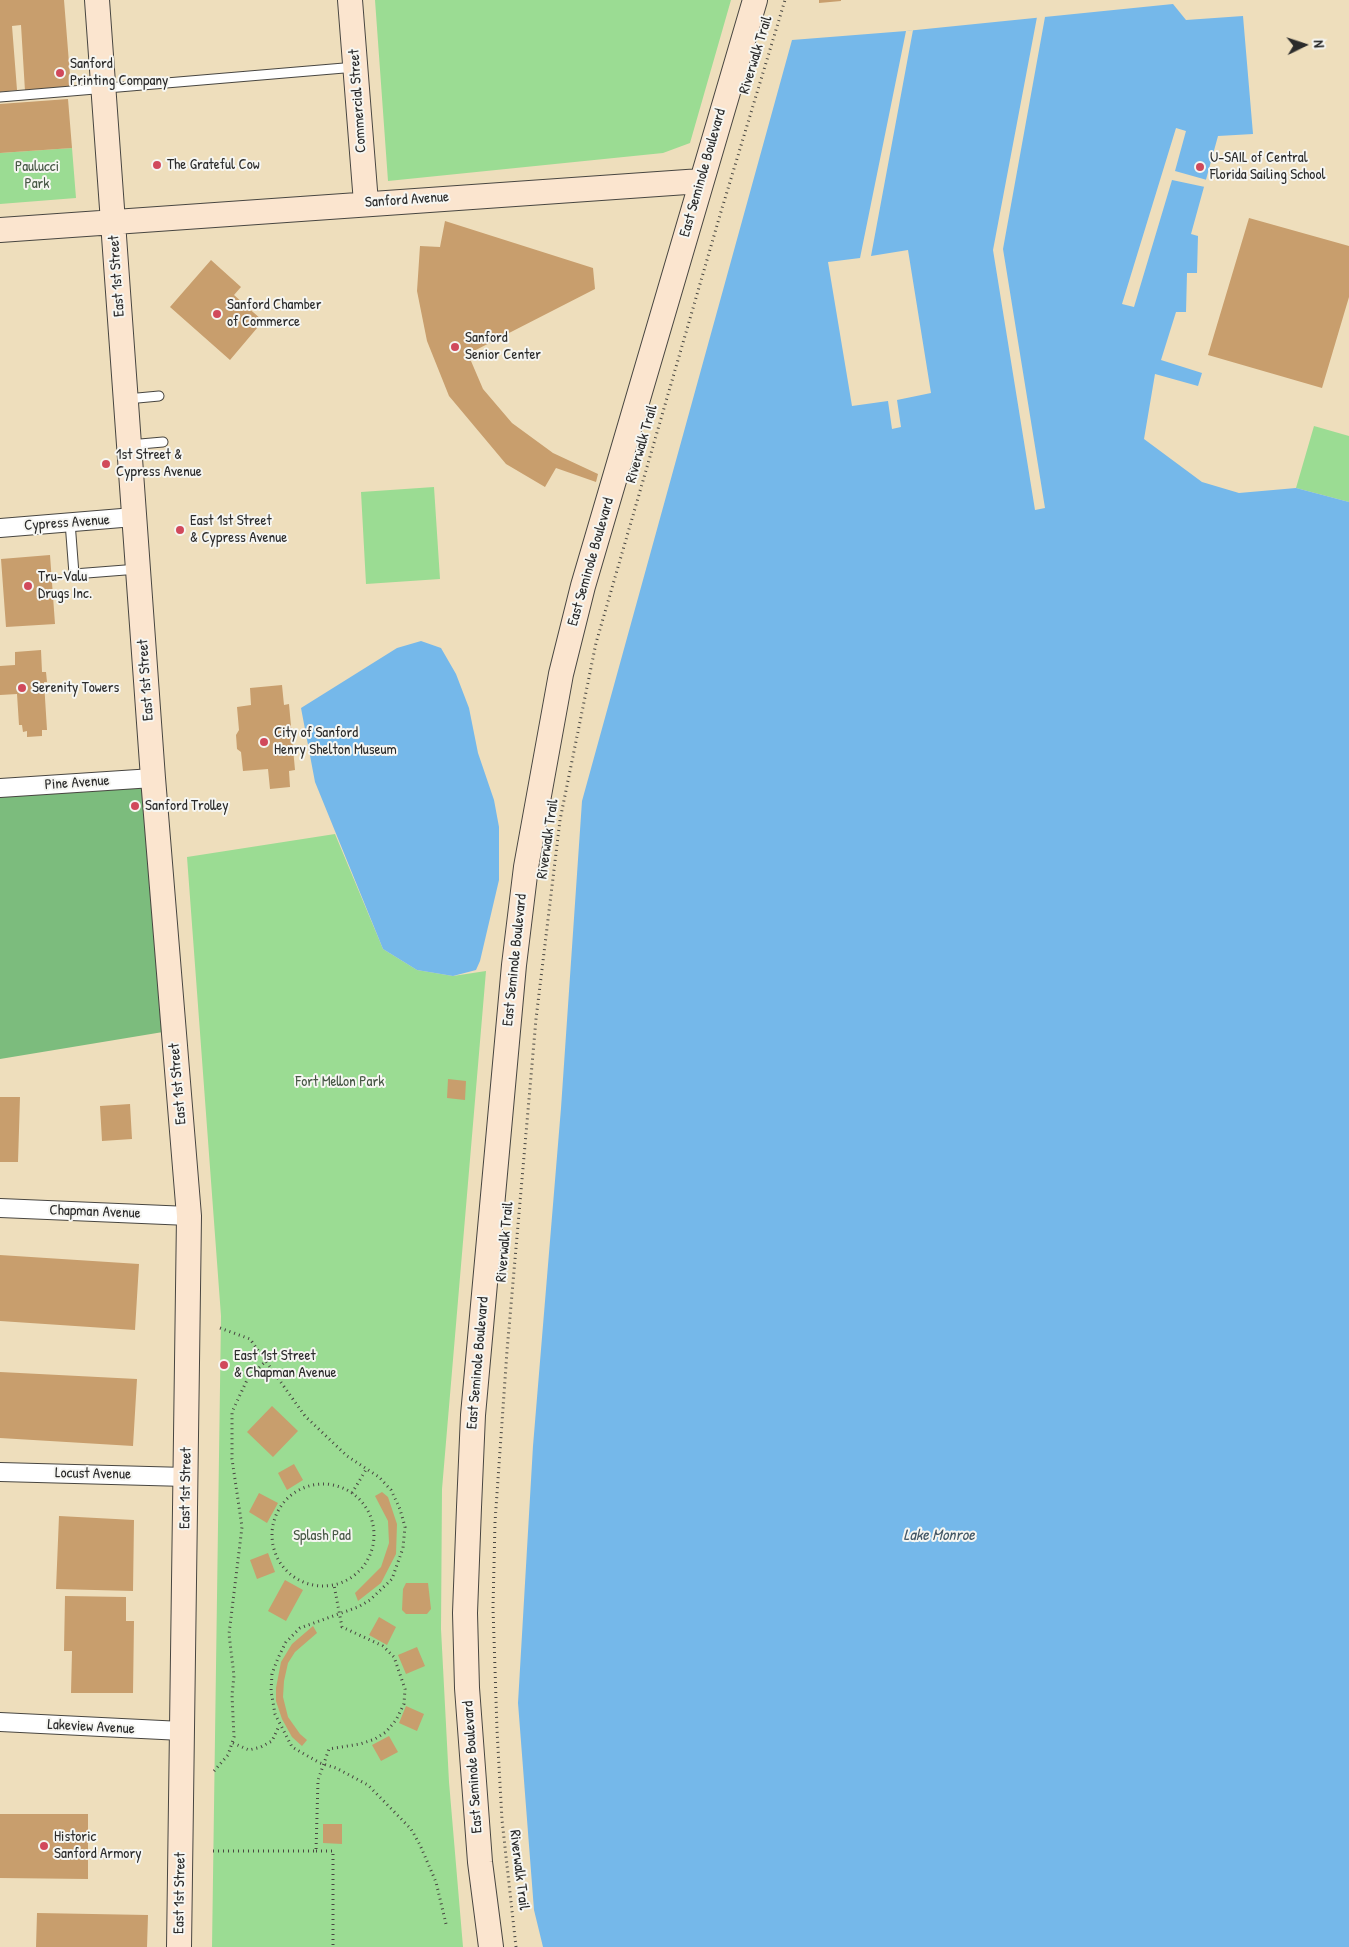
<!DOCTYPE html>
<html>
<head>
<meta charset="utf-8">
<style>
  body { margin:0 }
  #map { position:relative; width:1349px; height:1947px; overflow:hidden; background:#eedebc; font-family:"Patrick Hand",sans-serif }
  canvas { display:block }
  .north { position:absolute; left:1279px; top:20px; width:50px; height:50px; -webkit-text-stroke:4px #f6f6f2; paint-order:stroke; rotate:86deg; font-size:14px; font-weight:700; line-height:20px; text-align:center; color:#2b2b2b }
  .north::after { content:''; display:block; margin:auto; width:18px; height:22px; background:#2b2b2b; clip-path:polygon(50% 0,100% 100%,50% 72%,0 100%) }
</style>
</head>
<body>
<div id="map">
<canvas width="1349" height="1947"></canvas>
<div class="north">N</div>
</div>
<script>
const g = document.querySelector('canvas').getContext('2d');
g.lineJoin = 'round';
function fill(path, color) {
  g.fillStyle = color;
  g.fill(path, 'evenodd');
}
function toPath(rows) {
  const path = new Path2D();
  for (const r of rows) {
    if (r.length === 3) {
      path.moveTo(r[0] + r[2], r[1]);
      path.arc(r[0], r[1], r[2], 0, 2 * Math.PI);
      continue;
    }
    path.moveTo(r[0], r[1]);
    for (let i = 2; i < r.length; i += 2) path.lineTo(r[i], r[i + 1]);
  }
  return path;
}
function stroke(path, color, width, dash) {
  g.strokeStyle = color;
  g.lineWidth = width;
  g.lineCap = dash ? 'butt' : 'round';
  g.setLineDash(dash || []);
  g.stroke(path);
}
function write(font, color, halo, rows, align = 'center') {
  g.font = font + ' "Patrick Hand",sans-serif';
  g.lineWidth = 4;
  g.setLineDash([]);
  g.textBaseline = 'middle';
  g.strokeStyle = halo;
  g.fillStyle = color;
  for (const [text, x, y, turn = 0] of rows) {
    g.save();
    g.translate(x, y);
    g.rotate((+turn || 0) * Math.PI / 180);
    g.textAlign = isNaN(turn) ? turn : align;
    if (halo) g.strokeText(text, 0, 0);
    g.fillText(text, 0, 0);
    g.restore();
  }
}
fill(toPath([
  [375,0,731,0,690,143,663,153,388,181],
  [72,148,76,198,0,204,0,153],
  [1314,426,1349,436,1349,502,1296,488],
  [434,487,440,579,366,584,361,492],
  [335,834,383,949,417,970,453,976,486,971,442,1489,441,1629,449,1782,463,1947,212,1947,221,1316,187,857]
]), '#9bdc93');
fill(toPath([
  [143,788,163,1032,0,1059,0,797]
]), '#7cbc7d');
fill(toPath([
  [1173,4,1186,20,1243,16,1253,134,1218,136,1191,234,1198,236,1197,273,1187,273,1186,312,1176,312,1161,360,1202,373,1198,386,1155,374,1144,439,1202,482,1239,493,1296,488,1349,502,1349,1947,543,1947,534,1910,518,1703,533,1446,561,1108,582,801,792,40,906,31],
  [421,641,441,648,456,674,469,708,478,753,494,800,499,827,499,880,480,961,476,970,453,976,417,970,383,949,315,782,301,708,397,648]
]), '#75b8ea');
fill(toPath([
  [1037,17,1045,17,1003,249,1045,508,1035,510,993,250],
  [913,30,871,256,908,250,931,393,897,400,901,427,892,429,888,401,852,406,828,262,860,258,906,31],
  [1176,128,1186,131,1175,171,1207,180,1205,187,1172,180,1134,307,1122,304]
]), '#eedebc');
fill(toPath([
  [0,0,64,0,71,88,25,91,21,25,12,26,17,90,0,92],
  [819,0,841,0,841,1,819,3],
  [68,99,72,148,0,153,0,104],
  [1249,218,1349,246,1349,297,1322,388,1208,355],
  [445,221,593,268,595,289,468,354,483,389,512,423,553,453,598,474,596,482,556,468,545,487,506,464,449,396,427,341,417,291,420,246,440,247],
  [211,260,241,287,234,295,263,321,230,360,170,307],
  [50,555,55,624,6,627,1,559],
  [41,650,42,672,46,672,47,682,44,682,47,730,42,730,42,736,27,737,27,731,23,732,22,725,19,725,17,694,0,695,0,666,15,665,15,652],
  [282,685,284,705,289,704,295,770,289,771,290,787,270,789,268,769,243,771,241,752,237,749,236,735,239,730,237,707,251,705,250,688],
  [448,1079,466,1081,465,1100,447,1098],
  [0,1097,20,1097,18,1162,0,1162],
  [130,1104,132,1139,102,1141,100,1106],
  [0,1255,139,1264,135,1330,0,1321],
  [0,1372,137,1379,133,1446,0,1438],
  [272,1406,298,1431,273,1457,247,1432],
  [294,1464,303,1480,287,1490,278,1473],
  [382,1492,388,1497,397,1524,396,1554,381,1583,358,1601,355,1593,381,1567,389,1543,388,1521,375,1496],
  [259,1493,278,1503,267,1523,249,1512],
  [59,1516,134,1520,133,1591,56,1589],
  [268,1553,275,1572,257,1579,250,1560],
  [285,1580,303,1590,286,1621,268,1611],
  [406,1583,428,1583,431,1609,427,1614,406,1614,402,1610,403,1589],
  [65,1596,126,1597,126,1621,134,1621,133,1693,71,1693,72,1651,64,1651],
  [379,1617,396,1627,387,1645,369,1635],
  [313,1626,317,1633,295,1652,288,1663,284,1681,283,1697,288,1717,300,1734,307,1740,302,1746,292,1737,282,1719,276,1701,276,1688,281,1662,292,1644],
  [417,1647,425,1666,406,1674,398,1655],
  [406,1706,424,1714,417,1731,399,1723],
  [389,1736,398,1752,381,1761,372,1745],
  [0,1814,88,1814,88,1879,0,1878],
  [323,1824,342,1824,342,1844,323,1843],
  [37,1913,148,1915,147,1947,36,1947]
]), '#c89e6d');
const lane = toPath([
  [0,97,356,67],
  [127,399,159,396],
  [129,445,163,442],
  [70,522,74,574,138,569]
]);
const street = toPath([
  [0,528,134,517],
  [0,788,153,778],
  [0,1208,189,1216],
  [0,1472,186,1477],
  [0,1722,182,1731]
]);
const secondary = toPath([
  [97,0,153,778,189,1216,179,1947],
  [350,0,366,203],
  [0,230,701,181],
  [491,1947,480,1862,467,1688,465,1613,469,1507,473,1415,514,965,526,867,561,674,583,586,755,0]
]);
stroke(lane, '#484641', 11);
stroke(street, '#484641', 20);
stroke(secondary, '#484641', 26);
stroke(toPath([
  [220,1328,250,1339,305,1416,347,1456,379,1477,391,1490,400,1509,405,1527,403,1548,392,1579,370,1600,358,1607,300,1628,286,1642,278,1658,272,1674,271,1691,275,1714,292,1747,320,1763,336,1768,368,1785,411,1829,420,1845,436,1882,446,1924],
  [323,1535,51],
  [352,1493,367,1468],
  [233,1743,249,1750,261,1747,272,1741,279,1726],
  [214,1771,228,1755,234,1737,232,1695,234,1676,229,1634,242,1527,232,1459,232,1412,248,1378,266,1361],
  [213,1851,316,1851,318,1780,329,1749,360,1744,375,1739,386,1732,396,1720,404,1704,405,1689,394,1657,383,1646,342,1627,334,1585],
  [316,1851,333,1851,333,1947],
  [516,1947,502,1820,497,1730,493,1608,495,1522,507,1351,536,1019,560,820,596,643,720,215,785,0]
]), '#484641', 3, [1, 4]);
stroke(lane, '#fff', 9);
stroke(street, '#fff', 18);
stroke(secondary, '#fbe5cf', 24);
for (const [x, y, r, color] of [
  [60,73,5,"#d1495b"],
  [157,165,5,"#d1495b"],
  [1200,167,5,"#d1495b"],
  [217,314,5,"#d1495b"],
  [455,347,5,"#d1495b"],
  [106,464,5,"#d1495b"],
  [180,530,5,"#d1495b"],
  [28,586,5,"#d1495b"],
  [22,688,5,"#d1495b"],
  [264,742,5,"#d1495b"],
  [135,806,5,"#d1495b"],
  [224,1365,5,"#d1495b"],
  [44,1846,5,"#d1495b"]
]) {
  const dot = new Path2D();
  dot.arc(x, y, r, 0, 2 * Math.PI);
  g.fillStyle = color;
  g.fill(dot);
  stroke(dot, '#f6f6f2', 2);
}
write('15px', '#2b2b2b', '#f6f6f2', [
  ["Riverwalk Trail",756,55,-73],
  ["Commercial Street",358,101,-94],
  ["East Seminole Boulevard",703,173,-74],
  ["Sanford Avenue",407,200,-4],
  ["East 1st Street",117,276,-94],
  ["Riverwalk Trail",642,444,-74],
  ["Cypress Avenue",67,523,-4],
  ["East Seminole Boulevard",591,562,-74],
  ["East 1st Street",146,680,-94],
  ["Pine Avenue",77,783,-4],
  ["Riverwalk Trail",548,839,-82],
  ["East Seminole Boulevard",515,960,-84],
  ["East 1st Street",178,1084,-95],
  ["Chapman Avenue",95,1212,2],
  ["Riverwalk Trail",505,1242,-85],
  ["East Seminole Boulevard",478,1363,-85],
  ["Locust Avenue",93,1474,1],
  ["East 1st Street",186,1488,-89],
  ["Lakeview Avenue",91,1727,3],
  ["East Seminole Boulevard",473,1767,-94],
  ["Riverwalk Trail",519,1870,83],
  ["East 1st Street",180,1893,-89]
]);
write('15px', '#2b2b2b', '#f6f6f2', [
  ["Sanford",70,64],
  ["Printing Company",70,81],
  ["U-SAIL of Central",1210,158],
  ["Florida Sailing School",1210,175],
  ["The Grateful Cow",167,165],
  ["Sanford Chamber",227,305],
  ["of Commerce",227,322],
  ["Sanford",465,338],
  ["Senior Center",465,355],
  ["1st Street &",116,455],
  ["Cypress Avenue",116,472],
  ["East 1st Street",190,521],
  ["& Cypress Avenue",190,538],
  ["Tru-Valu",38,577],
  ["Drugs Inc.",38,594],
  ["Serenity Towers",32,688],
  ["City of Sanford",274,733],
  ["Henry Shelton Museum",274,750],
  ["Sanford Trolley",145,806],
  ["East 1st Street",234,1356],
  ["& Chapman Avenue",234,1373],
  ["Historic",54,1837],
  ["Sanford Armory",54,1854]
], 'left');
write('15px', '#475745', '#f6f6f2', [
  ["Paulucci",37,167],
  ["Park",37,184],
  ["Fort Mellon Park",340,1082],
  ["Splash Pad",322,1536]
]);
write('italic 16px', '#415564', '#f6f6f2', [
  ["Lake Monroe",939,1536]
]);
</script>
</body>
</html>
